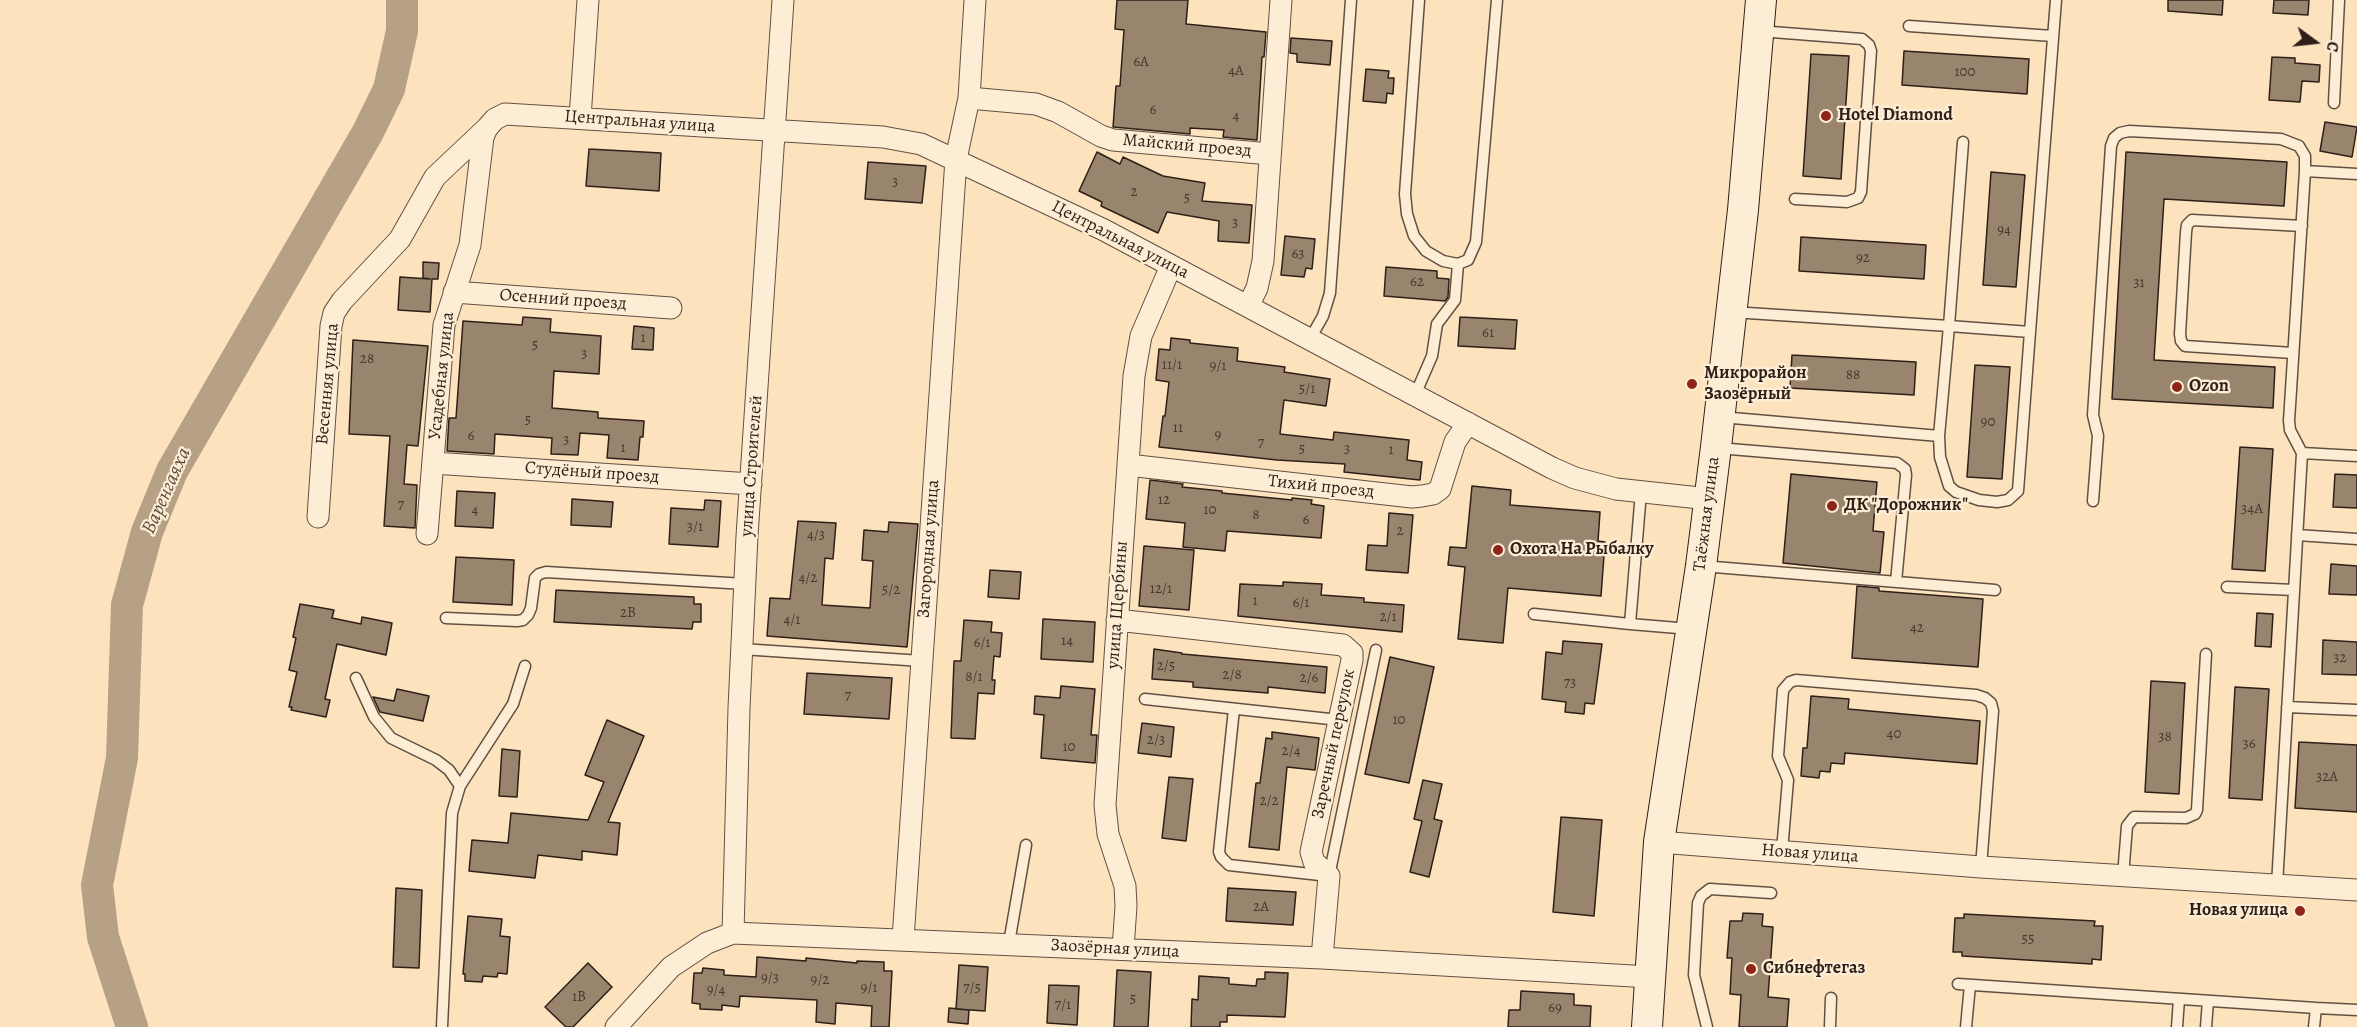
<!DOCTYPE html>
<html>
<head>
<meta charset="utf-8">
<style>
  body { margin:0 }
  #map { position:relative; width:2357px; height:1027px; overflow:hidden; background:#fce3be; font-family:Alegreya,serif }
  canvas { display:block }
  .north { position:absolute; left:2285px; top:12px; width:60px; height:60px; -webkit-text-stroke:4px #fdedd5; paint-order:stroke; rotate:105deg; font-size:16px; font-weight:700; line-height:24px; text-align:center; color:#2e1f18 }
  .north::after { content:''; display:block; margin:auto; width:21px; height:27px; background:#2e1f18; clip-path:polygon(50% 0,100% 100%,50% 72%,0 100%) }
</style>
</head>
<body>
<div id="map">
<canvas width="2357" height="1027"></canvas>
<div class="north">С</div>
</div>
<script>
const g = document.querySelector('canvas').getContext('2d');
g.lineJoin = 'round';
function toPath(rows) {
  const path = new Path2D();
  for (const r of rows) {
    path.moveTo(r[0], r[1]);
    for (let i = 2; i < r.length; i += 2) path.lineTo(r[i], r[i + 1]);
  }
  return path;
}
function stroke(path, color, width, dash) {
  g.strokeStyle = color;
  g.lineWidth = width;
  g.lineCap = dash ? 'butt' : 'round';
  g.setLineDash(dash || []);
  g.stroke(path);
}
function fill(path, color) {
  g.fillStyle = color;
  g.fill(path, 'evenodd');
}
function write(font, color, halo, rows, align = 'center') {
  g.font = font + ' Alegreya,serif';
  g.lineWidth = 4.5;
  g.setLineDash([]);
  g.textBaseline = 'middle';
  g.strokeStyle = halo;
  g.fillStyle = color;
  for (const [text, x, y, turn = 0] of rows) {
    g.save();
    g.translate(x, y);
    g.rotate((+turn || 0) * Math.PI / 180);
    g.textAlign = isNaN(turn) ? turn : align;
    if (halo) g.strokeText(text, 0, 0);
    g.fillText(text, 0, 0);
    g.restore();
  }
}
stroke(toPath([
  [132,1027,103,937,97,885,122,758,127,605,147,532,172,471,368,132,389,89,402,31,402,0]
]), '#b6a086', 32);
const building = toPath([
  [1117,0,1188,0,1186,24,1266,32,1264,57,1262,57,1257,140,1223,137,1224,130,1190,128,1190,134,1113,127,1116,86,1120,86,1124,30,1115,29,1117,0],
  [2168,0,2223,0,2222,15,2168,11,2168,0],
  [2274,0,2309,0,2308,15,2273,13,2274,0],
  [1291,38,1332,41,1330,65,1297,62,1297,54,1290,53,1291,38],
  [1904,51,2029,59,2027,94,1902,85,1904,51],
  [1811,54,1849,56,1841,179,1803,176,1811,54],
  [2272,57,2295,58,2295,63,2320,65,2319,82,2302,81,2300,102,2269,100,2272,57],
  [1366,69,1389,71,1388,78,1394,78,1393,94,1387,93,1386,103,1363,101,1366,69],
  [2325,122,2357,127,2352,157,2320,151,2325,122],
  [589,149,661,153,659,191,586,186,589,149],
  [1097,152,1120,164,1123,157,1163,176,1205,183,1202,201,1252,205,1249,243,1218,241,1219,221,1167,212,1158,233,1101,206,1102,202,1079,191,1097,152],
  [2126,152,2287,162,2284,206,2164,199,2154,360,2275,367,2273,408,2112,399,2126,152],
  [868,162,926,166,922,203,865,199,868,162],
  [1991,172,2025,175,2016,287,1983,285,1991,172],
  [1285,236,1315,239,1312,269,1306,268,1304,277,1281,275,1285,236],
  [1801,237,1926,245,1924,279,1799,271,1801,237],
  [423,262,439,263,438,279,432,279,430,312,398,310,400,277,430,279,423,278,423,262],
  [1386,267,1437,271,1437,278,1449,279,1448,297,1445,301,1384,296,1386,267],
  [523,317,551,319,550,332,601,336,599,374,554,371,552,408,598,412,598,418,644,421,643,437,640,437,638,460,607,458,609,435,580,433,578,455,551,454,552,438,495,434,494,454,447,451,449,418,456,418,463,321,522,325,523,317],
  [1460,317,1517,320,1515,349,1458,346,1460,317],
  [634,326,654,328,653,350,632,349,634,326],
  [1171,338,1190,340,1190,343,1238,348,1237,361,1285,367,1284,372,1330,379,1326,406,1284,400,1280,434,1333,440,1334,432,1409,440,1407,460,1422,462,1420,480,1344,472,1345,464,1277,460,1159,447,1163,416,1165,416,1169,382,1156,380,1159,349,1170,350,1171,338],
  [353,340,428,346,418,446,407,445,404,484,417,485,415,528,384,526,390,436,349,434,353,340],
  [1792,355,1916,362,1914,395,1790,388,1792,355],
  [1975,365,2010,367,2002,479,1967,477,1975,365],
  [2240,447,2273,449,2265,571,2232,569,2240,447],
  [1791,474,1877,482,1873,531,1884,532,1880,573,1783,563,1791,474],
  [2335,474,2357,475,2357,508,2333,507,2335,474],
  [1150,480,1183,484,1182,487,1222,491,1222,493,1292,500,1292,498,1312,500,1311,504,1324,506,1321,538,1227,531,1225,551,1183,547,1185,523,1146,519,1150,480],
  [1472,486,1511,490,1510,505,1600,512,1598,541,1605,542,1601,596,1508,588,1503,643,1458,639,1465,567,1448,565,1450,547,1466,548,1472,486],
  [457,491,495,493,493,528,455,526,457,491],
  [572,499,613,502,611,527,571,525,572,499],
  [705,500,721,501,718,547,669,544,671,508,704,510,705,500],
  [1389,513,1413,515,1408,573,1366,570,1368,545,1387,546,1389,513],
  [798,521,836,523,833,559,825,558,822,605,870,608,873,561,862,560,864,530,888,532,889,522,918,524,907,647,767,636,770,598,790,599,798,521],
  [1144,546,1194,550,1189,610,1139,606,1144,546],
  [456,557,514,560,512,605,453,602,456,557],
  [2331,564,2357,566,2357,595,2329,594,2331,564],
  [990,570,1021,572,1019,599,988,597,990,570],
  [1283,582,1322,584,1321,595,1364,598,1364,602,1404,605,1402,632,1238,616,1240,584,1283,586,1283,582],
  [1857,586,1879,588,1879,591,1983,599,1978,667,1852,658,1857,586],
  [556,590,694,597,694,604,701,604,701,622,693,622,692,629,554,622,556,590],
  [300,604,334,610,332,618,361,624,362,617,392,623,386,655,337,644,325,699,330,700,326,717,291,710,292,707,289,707,297,672,289,670,296,638,293,637,300,604],
  [2257,613,2273,614,2271,647,2255,646,2257,613],
  [1043,619,1095,622,1093,662,1041,659,1043,619],
  [964,620,992,622,991,632,1002,633,1000,657,994,656,992,680,995,680,994,694,978,693,975,739,951,738,954,661,961,661,964,620],
  [2323,640,2357,642,2357,675,2322,674,2323,640],
  [1563,641,1602,644,1594,704,1585,703,1584,714,1565,712,1566,702,1542,699,1546,652,1562,654,1563,641],
  [1154,649,1182,653,1182,654,1327,667,1325,693,1268,687,1268,693,1193,687,1193,682,1152,679,1154,649],
  [1390,657,1434,667,1409,783,1365,774,1390,657],
  [807,673,892,678,889,719,804,714,807,673],
  [2151,681,2185,683,2179,794,2145,792,2151,681],
  [1061,686,1095,689,1091,735,1097,735,1095,763,1041,758,1044,715,1034,714,1035,696,1060,698,1061,686],
  [2235,687,2269,689,2262,800,2229,798,2235,687],
  [397,689,429,696,423,721,380,712,373,697,394,701,397,689],
  [1811,696,1849,699,1848,709,1980,721,1977,764,1845,753,1844,764,1831,763,1830,772,1820,771,1819,778,1801,776,1803,748,1807,748,1811,696],
  [607,720,644,736,608,822,620,823,617,855,582,851,582,860,538,855,535,878,469,871,472,840,508,843,511,813,588,820,604,782,585,775,607,720],
  [1142,723,1174,727,1171,757,1138,753,1142,723],
  [1272,732,1319,738,1315,770,1287,767,1279,850,1249,847,1256,783,1260,783,1266,738,1272,739,1272,732],
  [2299,742,2357,745,2357,812,2295,808,2299,742],
  [502,749,520,751,517,797,499,796,502,749],
  [1169,777,1193,779,1186,841,1162,838,1169,777],
  [1423,780,1442,784,1434,819,1442,821,1429,877,1410,872,1422,821,1414,819,1423,780],
  [1561,817,1602,820,1594,916,1553,912,1561,817],
  [396,888,422,890,419,968,393,967,396,888],
  [1228,888,1296,892,1293,925,1226,921,1228,888],
  [1743,913,1763,914,1762,926,1773,927,1768,997,1789,999,1787,1027,1739,1027,1741,995,1730,994,1732,958,1727,958,1730,921,1742,921,1743,913],
  [1964,914,2095,921,2094,926,2103,926,2101,960,2092,959,2092,964,1962,956,1962,952,1953,952,1955,918,1964,918,1964,914],
  [468,916,502,919,500,936,510,937,507,974,498,973,497,977,483,976,482,982,465,981,465,974,463,974,468,916],
  [757,957,806,961,806,958,857,963,857,961,884,962,884,971,892,971,889,1027,871,1027,872,1006,836,1003,835,1024,816,1022,817,1000,740,996,739,1007,722,1005,722,1010,700,1009,700,1004,692,1003,694,973,702,973,703,968,724,970,724,975,756,977,757,957],
  [588,963,612,987,573,1027,566,1027,545,1007,588,963],
  [959,965,988,967,985,1011,956,1009,959,965],
  [1117,970,1151,972,1148,1027,1114,1027,1117,970],
  [1265,972,1288,973,1285,1017,1227,1015,1227,1022,1220,1022,1220,1027,1191,1027,1192,999,1198,1000,1199,976,1229,978,1229,984,1256,986,1257,979,1265,979,1265,972],
  [1049,985,1079,986,1077,1025,1047,1023,1049,985],
  [1521,991,1574,994,1574,1005,1591,1006,1590,1027,1508,1027,1509,1010,1520,1010,1521,991],
  [949,1008,969,1010,968,1024,948,1022,949,1008]
]);
fill(building, '#99856e');
stroke(building, '#2e1f18', 1.5);
const lane = toPath([
  [1909,26,2053,36],
  [1759,31,1862,39,1869,45,1871,51,1861,192,1858,198,1847,202,1795,199],
  [2334,103,2339,0],
  [2305,171,2289,421,2290,430,2302,453,2357,456],
  [1458,264,1468,260,1476,242,1497,0],
  [1732,312,1949,326,2030,332,2018,491,2008,500,1997,502,1979,500,1956,492,1949,486,1940,457,1939,436,1949,326,1963,142],
  [2030,332,2056,0],
  [1310,339,1323,316,1330,293,1351,0],
  [2293,353,2185,346,2181,341,2180,334,2186,232,2187,225,2192,220,2302,226],
  [1415,395,1432,356,1437,324,1455,300,1458,264,1443,261,1426,251,1414,236,1407,214,1405,194,1419,0],
  [1721,417,1939,436],
  [1718,448,1897,463,1905,469,1906,475,1896,582],
  [2093,501,2098,436,2093,415,2111,146,2114,138,2120,133,2129,131,2281,139,2299,146,2305,156,2305,171,2357,174],
  [2297,535,2357,539],
  [1702,566,1995,590],
  [2227,587,2294,590],
  [1534,614,1630,624,1641,492],
  [446,618,517,621,523,620,528,615,531,608,535,578,539,574,546,572,745,584],
  [1630,624,1690,629],
  [742,649,922,661],
  [356,678,374,717,391,738,436,760,449,770,460,786],
  [1145,699,1339,720],
  [2287,707,2357,710],
  [1234,709,1219,852,1221,857,1229,865,1329,876,1376,650],
  [1782,851,1788,780,1778,756,1783,690,1790,682,1796,680,1976,695,1985,698,1991,703,1993,711,1981,867],
  [2123,876,2127,826,2134,817,2186,818,2195,814,2197,810,2206,654],
  [2277,885,2302,453],
  [1009,943,1026,845],
  [1958,984,2316,1008],
  [442,1027,452,813,460,786,513,704,525,666],
  [1707,1027,1694,975,1698,903,1701,896,1710,889,1771,893],
  [1830,1027,1831,998],
  [1966,1027,1970,985],
  [2177,1027,2179,999],
  [2206,1027,2208,1001],
  [2314,1027,2316,1008,2357,1010]
]);
const street = toPath([
  [969,98,1036,104,1058,112,1101,136,1113,140,1270,154],
  [580,118,588,0],
  [454,292,671,308],
  [1248,306,1257,288,1263,261,1281,0],
  [433,463,751,484],
  [1128,465,1412,497,1422,496,1433,494,1440,489,1455,442,1468,423],
  [318,517,331,326,334,313,342,301,400,239,435,177,487,128],
  [427,534,444,325,470,245,483,137,487,128,495,119,505,114,883,137,921,144,1104,230,1552,468,1575,478,1616,489,1709,499],
  [1117,620,1343,645,1352,653,1352,660,1311,852,1314,862,1329,876,1322,958],
  [1659,842,1981,867,2357,890],
  [733,933,739,708,747,536,783,0],
  [903,939,956,159,969,98,975,0],
  [1123,949,1126,906,1125,886,1108,834,1105,805,1134,376,1141,336,1171,266],
  [616,1027,671,967,707,943,733,933,1322,958,1650,977]
]);
const secondary = toPath([
  [1647,1027,1659,842,1701,566,1716,447,1743,210,1761,0]
]);
stroke(lane, '#625042', 13);
stroke(street, '#625042', 23);
stroke(secondary, '#2e1f18', 32);
stroke(lane, '#fdedd5', 10);
stroke(street, '#fdedd5', 21);
stroke(secondary, '#fdedd5', 30);
for (const [x, y, r, color] of [
  [1826,116,6,"#8f2418"],
  [1692,384,6,"#8f2418"],
  [2177,387,6,"#8f2418"],
  [1832,506,6,"#8f2418"],
  [1498,550,6,"#8f2418"],
  [2300,911,6,"#8f2418"],
  [1751,969,6,"#8f2418"]
]) {
  const dot = new Path2D();
  dot.arc(x, y, r, 0, 2 * Math.PI);
  g.fillStyle = color;
  g.fill(dot);
  stroke(dot, '#fdedd5', 2);
}
write('15px', '#49382e', null, [
  ["6А",1141,62],
  ["4А",1236,71],
  ["100",1965,72],
  ["6",1153,110],
  ["4",1236,116],
  ["3",895,182],
  ["2",1134,192],
  ["5",1187,198],
  ["3",1235,223],
  ["94",2004,230],
  ["63",1298,254],
  ["92",1863,258],
  ["62",1417,282],
  ["31",2139,283],
  ["61",1488,333],
  ["1",643,338],
  ["5",535,345],
  ["3",584,354],
  ["28",367,359],
  ["11/1",1172,365],
  ["9/1",1218,366],
  ["88",1853,375],
  ["5/1",1307,389],
  ["5",528,420],
  ["90",1988,422],
  ["11",1178,428],
  ["9",1218,435],
  ["6",471,436],
  ["3",566,440],
  ["7",1261,443],
  ["1",623,448],
  ["5",1302,449],
  ["3",1347,449],
  ["1",1391,450],
  ["12",1164,500],
  ["7",401,505],
  ["34А",2252,509],
  ["4",475,510],
  ["10",1210,510],
  ["8",1256,515],
  ["6",1306,520],
  ["3/1",695,527],
  ["2",1400,531],
  ["4/3",816,535],
  ["4/2",808,578],
  ["12/1",1161,589],
  ["5/2",891,590],
  ["1",1255,601],
  ["6/1",1301,603],
  ["2В",628,613],
  ["2/1",1388,617],
  ["4/1",792,620],
  ["42",1917,628],
  ["14",1067,641],
  ["6/1",982,643],
  ["32",2340,658],
  ["2/5",1166,666],
  ["2/8",1232,675],
  ["8/1",974,677],
  ["2/6",1309,678],
  ["73",1570,683],
  ["7",848,696],
  ["10",1399,720],
  ["40",1894,734],
  ["38",2165,737],
  ["2/3",1156,740],
  ["36",2249,744],
  ["10",1069,747],
  ["2/4",1291,751],
  ["32А",2327,777],
  ["2/2",1269,801],
  ["2А",1261,907],
  ["55",2028,939],
  ["9/3",770,978],
  ["9/2",820,980],
  ["9/1",869,988],
  ["7/5",972,988],
  ["9/4",716,990],
  ["1В",579,997],
  ["5",1133,999],
  ["7/1",1063,1005],
  ["69",1555,1008]
]);
write('bold 18px', '#2e1f18', '#fdedd5', [
  ["Hotel Diamond",1838,116],
  ["Микрорайон",1704,374],
  ["Заозёрный",1704,395],
  ["Ozon",2189,387],
  ["ДК \"Дорожник\"",1844,506],
  ["Охота На Рыбалку",1510,550],
  ["Новая улица",2288,911,"right"],
  ["Сибнефтегаз",1763,969]
], 'left');
write('18px', '#2e1f18', '#fdedd5', [
  ["Центральная улица",640,122,4],
  ["Майский проезд",1187,146,5],
  ["Центральная улица",1120,240,27],
  ["Осенний проезд",563,300,4],
  ["Усадебная улица",442,376,-84],
  ["Весенняя улица",328,384,-85],
  ["улица Строителей",752,466,-86],
  ["Студёный проезд",592,473,4],
  ["Тихий проезд",1321,487,6],
  ["Таёжная улица",1707,514,-83],
  ["Загородная улица",929,549,-86],
  ["улица Щербины",1118,605,-86],
  ["Заречный переулок",1334,744,-78],
  ["Новая улица",1810,854,4],
  ["Заозёрная улица",1115,949,3]
]);
write('italic 20px', '#5e4c3e', '#fdedd5', [
  ["Варенгаяха",167,491,-66]
]);
</script>
</body>
</html>
